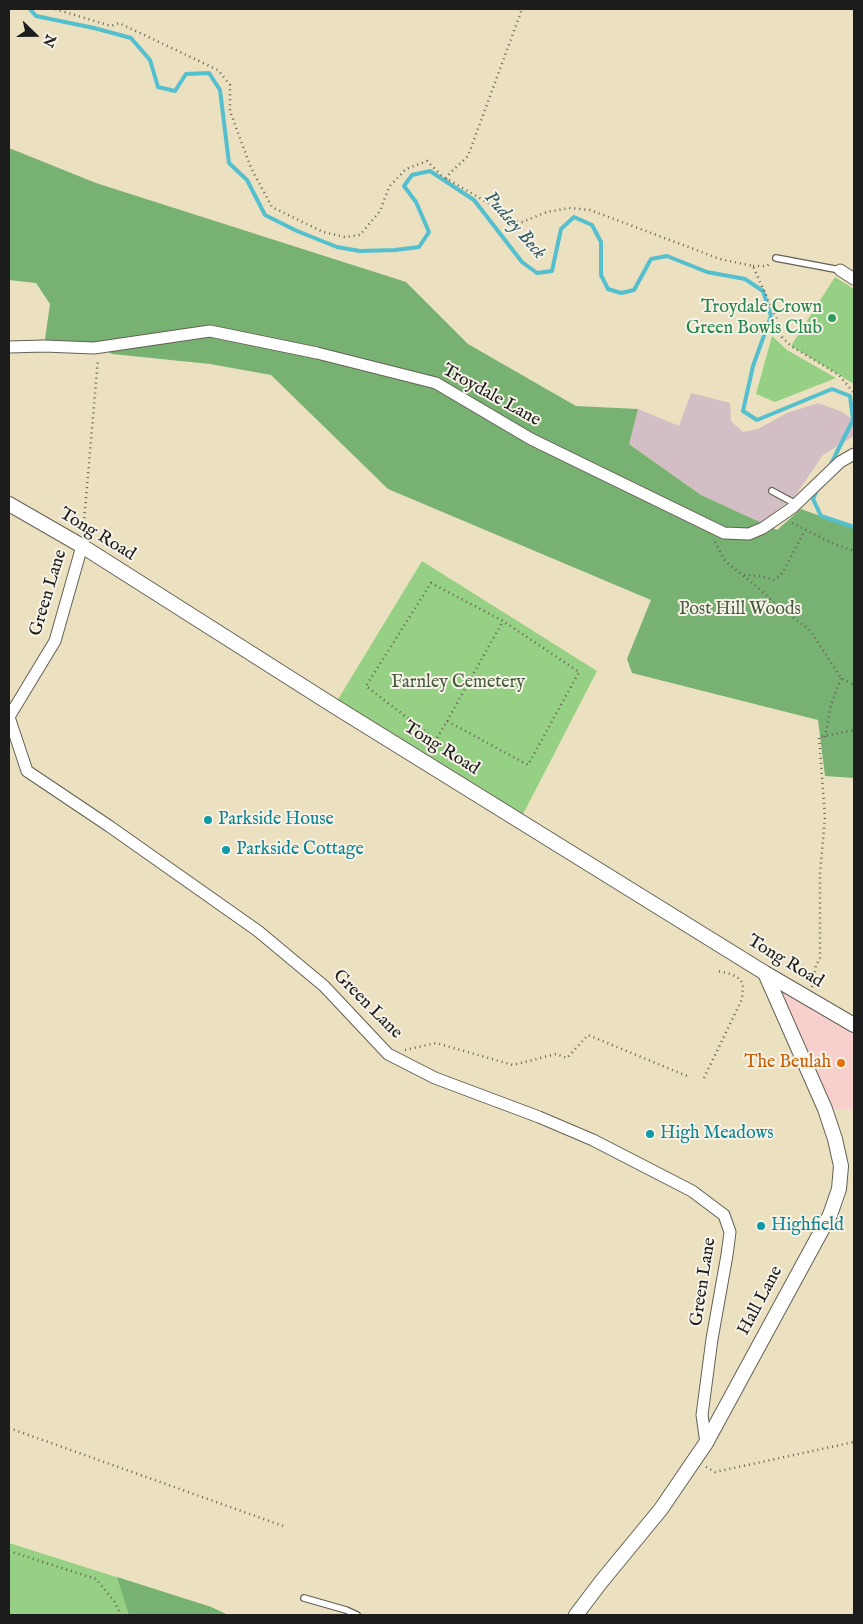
<!DOCTYPE html>
<html>
<head>
<meta charset="utf-8">
<style>
  body { margin:0 }
  #map { position:relative; width:863px; height:1624px; overflow:hidden; background:#ebe0bf; font-family:"IM FELL English",serif }
  canvas { display:block }
  .frame { position:absolute; inset:0; border:10px solid #1c1c1c; pointer-events:none }
  .north { position:absolute; left:10px; top:10px; width:50px; height:50px; -webkit-text-stroke:4px #f7f3e8; paint-order:stroke; rotate:112deg; font-size:14px; font-weight:700; line-height:20px; text-align:center; color:#1c1c1c }
  .north::after { content:''; display:block; margin:auto; width:18px; height:22px; background:#1c1c1c; clip-path:polygon(50% 0,100% 100%,50% 72%,0 100%) }
</style>
</head>
<body>
<div id="map">
<canvas width="863" height="1624"></canvas>
<div class="frame"></div>
<div class="north">N</div>
</div>
<script>
const g = document.querySelector('canvas').getContext('2d');
g.lineJoin = 'round';
function fill(path, color) {
  g.fillStyle = color;
  g.fill(path, 'evenodd');
}
function toPath(rows) {
  const path = new Path2D();
  for (const r of rows) {
    path.moveTo(r[0], r[1]);
    for (let i = 2; i < r.length; i += 2) path.lineTo(r[i], r[i + 1]);
  }
  return path;
}
function stroke(path, color, width, dash) {
  g.strokeStyle = color;
  g.lineWidth = width;
  g.lineCap = dash ? 'butt' : 'round';
  g.setLineDash(dash || []);
  g.stroke(path);
}
function write(font, color, halo, rows, align = 'center') {
  g.font = font + ' "IM FELL English",serif';
  g.lineWidth = 4;
  g.setLineDash([]);
  g.textBaseline = 'middle';
  g.strokeStyle = halo;
  g.fillStyle = color;
  for (const [text, x, y, turn = 0] of rows) {
    g.save();
    g.translate(x, y);
    g.rotate((+turn || 0) * Math.PI / 180);
    g.textAlign = isNaN(turn) ? turn : align;
    if (halo) g.strokeText(text, 0, 0);
    g.fillText(text, 0, 0);
    g.restore();
  }
}
fill(toPath([
  [765,973,854,1025,854,1109,825,1109]
]), '#f7d0ce');
fill(toPath([
  [691,393,730,403,731,421,743,432,758,429,787,413,818,403,840,411,854,420,854,436,823,455,795,496,761,523,701,495,628,443,638,409,679,426]
]), '#d2bec4');
fill(toPath([
  [835,277,854,289,854,384,791,346],
  [772,336,787,350,836,378,775,402,756,394],
  [422,561,597,671,520,820,334,706],
  [9,1543,211,1607,228,1615,9,1615]
]), '#96d084');
fill(toPath([
  [9,148,96,183,406,282,468,344,576,406,638,409,629,444,701,495,777,530,801,509,854,528,854,778,825,776,818,720,632,673,627,659,651,600,388,489,271,375,210,364,112,354,99,347,44,346,50,304,36,283,9,280],
  [117,1577,211,1607,228,1615,129,1615]
]), '#78b272');
stroke(toPath([
  [30,9,36,16,94,28,131,38,150,60,158,87,175,91,186,74,209,73,220,90,229,163,247,180,265,215,297,231,337,247,360,251,395,250,419,247,429,232,416,202,404,186,412,175,430,171,474,200,522,262,537,273,552,271,561,229,574,217,592,225,601,242,601,275,608,289,621,293,634,290,651,259,667,256,707,272,745,279,763,291,771,316,753,366,743,411,757,420,832,389,850,396,853,420,830,466],
  [817,490,813,499,821,516,854,527]
]), '#54bfcf', 4);
const service = toPath([
  [776,258,840,270],
  [772,491,796,504],
  [304,1598,346,1610,357,1615]
]);
const minor = toPath([
  [840,270,854,279],
  [9,347,44,346,94,348,210,331,317,353,436,383,531,439,724,533,749,534,763,528,792,508,840,462,854,454],
  [82,546,55,641,9,717,27,771,109,826,258,931,324,986,388,1054,435,1078,539,1117,593,1140,692,1191,724,1215,730,1232,727,1255,712,1339,702,1415,706,1443]
]);
const tertiary = toPath([
  [9,504,82,546,334,706,765,973,854,1025],
  [576,1615,601,1582,661,1509,706,1443,830,1215,839,1189,841,1166,835,1139,825,1109,765,973]
]);
stroke(service, '#646155', 8);
stroke(minor, '#646155', 13);
stroke(tertiary, '#646155', 16);
stroke(toPath([
  [55,9,111,26,119,23,218,70,230,85,230,111,251,168,272,207,323,232,345,237,360,235,380,211,389,187,406,169,427,161,442,176,490,204,511,221,522,222,547,212,569,208,590,210,720,259,753,266,778,322,782,337,791,346,839,375,854,393],
  [446,179,450,173,468,156,522,9],
  [753,266,767,266,769,264],
  [792,523,834,544,854,551],
  [83,533,98,359],
  [715,542,725,561,755,585,780,608,810,630,841,678,854,685],
  [744,575,760,576,775,580,783,572,805,530],
  [447,721,503,621],
  [825,737,831,705,841,678],
  [430,751,436,740,447,721,528,765,579,672,503,621,431,583,366,686,436,740],
  [812,987,816,965,820,959,820,874,825,817,819,737,854,730],
  [405,1050,436,1043,513,1065,556,1054,567,1058,588,1035,687,1076],
  [704,1078,742,999,743,985,740,979,731,974,718,971],
  [9,1428,286,1527],
  [706,1467,715,1472,854,1442],
  [9,1551,96,1579,114,1601,121,1615]
]), '#646155', 2.5, [1, 4]);
stroke(service, '#fff', 5.5);
stroke(minor, '#fff', 11);
stroke(tertiary, '#fff', 14);
for (const [x, y, r, color] of [
  [832,318,5,"#2e9e5b"],
  [208,820,5,"#0f9aa8"],
  [226,850,5,"#0f9aa8"],
  [841,1063,5,"#e8710a"],
  [650,1134,5,"#0f9aa8"],
  [761,1226,5,"#0f9aa8"]
]) {
  const dot = new Path2D();
  dot.arc(x, y, r, 0, 2 * Math.PI);
  g.fillStyle = color;
  g.fill(dot);
  stroke(dot, '#f7f3e8', 2);
}
write('18px', '#27864d', '#f7f3e8', [
  ["Troydale Crown",822,308],
  ["Green Bowls Club",822,329]
], 'right');
write('18px', '#1c1c1c', '#f7f3e8', [
  ["Troydale Lane",491,396,29],
  ["Tong Road",97,535,31],
  ["Green Lane",49,593,-73],
  ["Tong Road",441,749,32],
  ["Tong Road",785,962,31],
  ["Green Lane",367,1005,45],
  ["Green Lane",704,1282,-81],
  ["Hall Lane",761,1301,-62]
]);
write('18px', '#475b40', '#f7f3e8', [
  ["Post Hill Woods",740,610],
  ["Farnley Cemetery",458,683]
]);
write('18px', '#0d838f', '#f7f3e8', [
  ["Parkside House",218,820],
  ["Parkside Cottage",236,850],
  ["High Meadows",660,1134],
  ["Highfield",771,1226]
], 'left');
write('18px', '#c56008', '#f7f3e8', [
  ["The Beulah",831,1063]
], 'right');
write('italic 19px', '#325d64', '#f7f3e8', [
  ["Pudsey Beck",514,226,49]
]);
</script>
</body>
</html>
